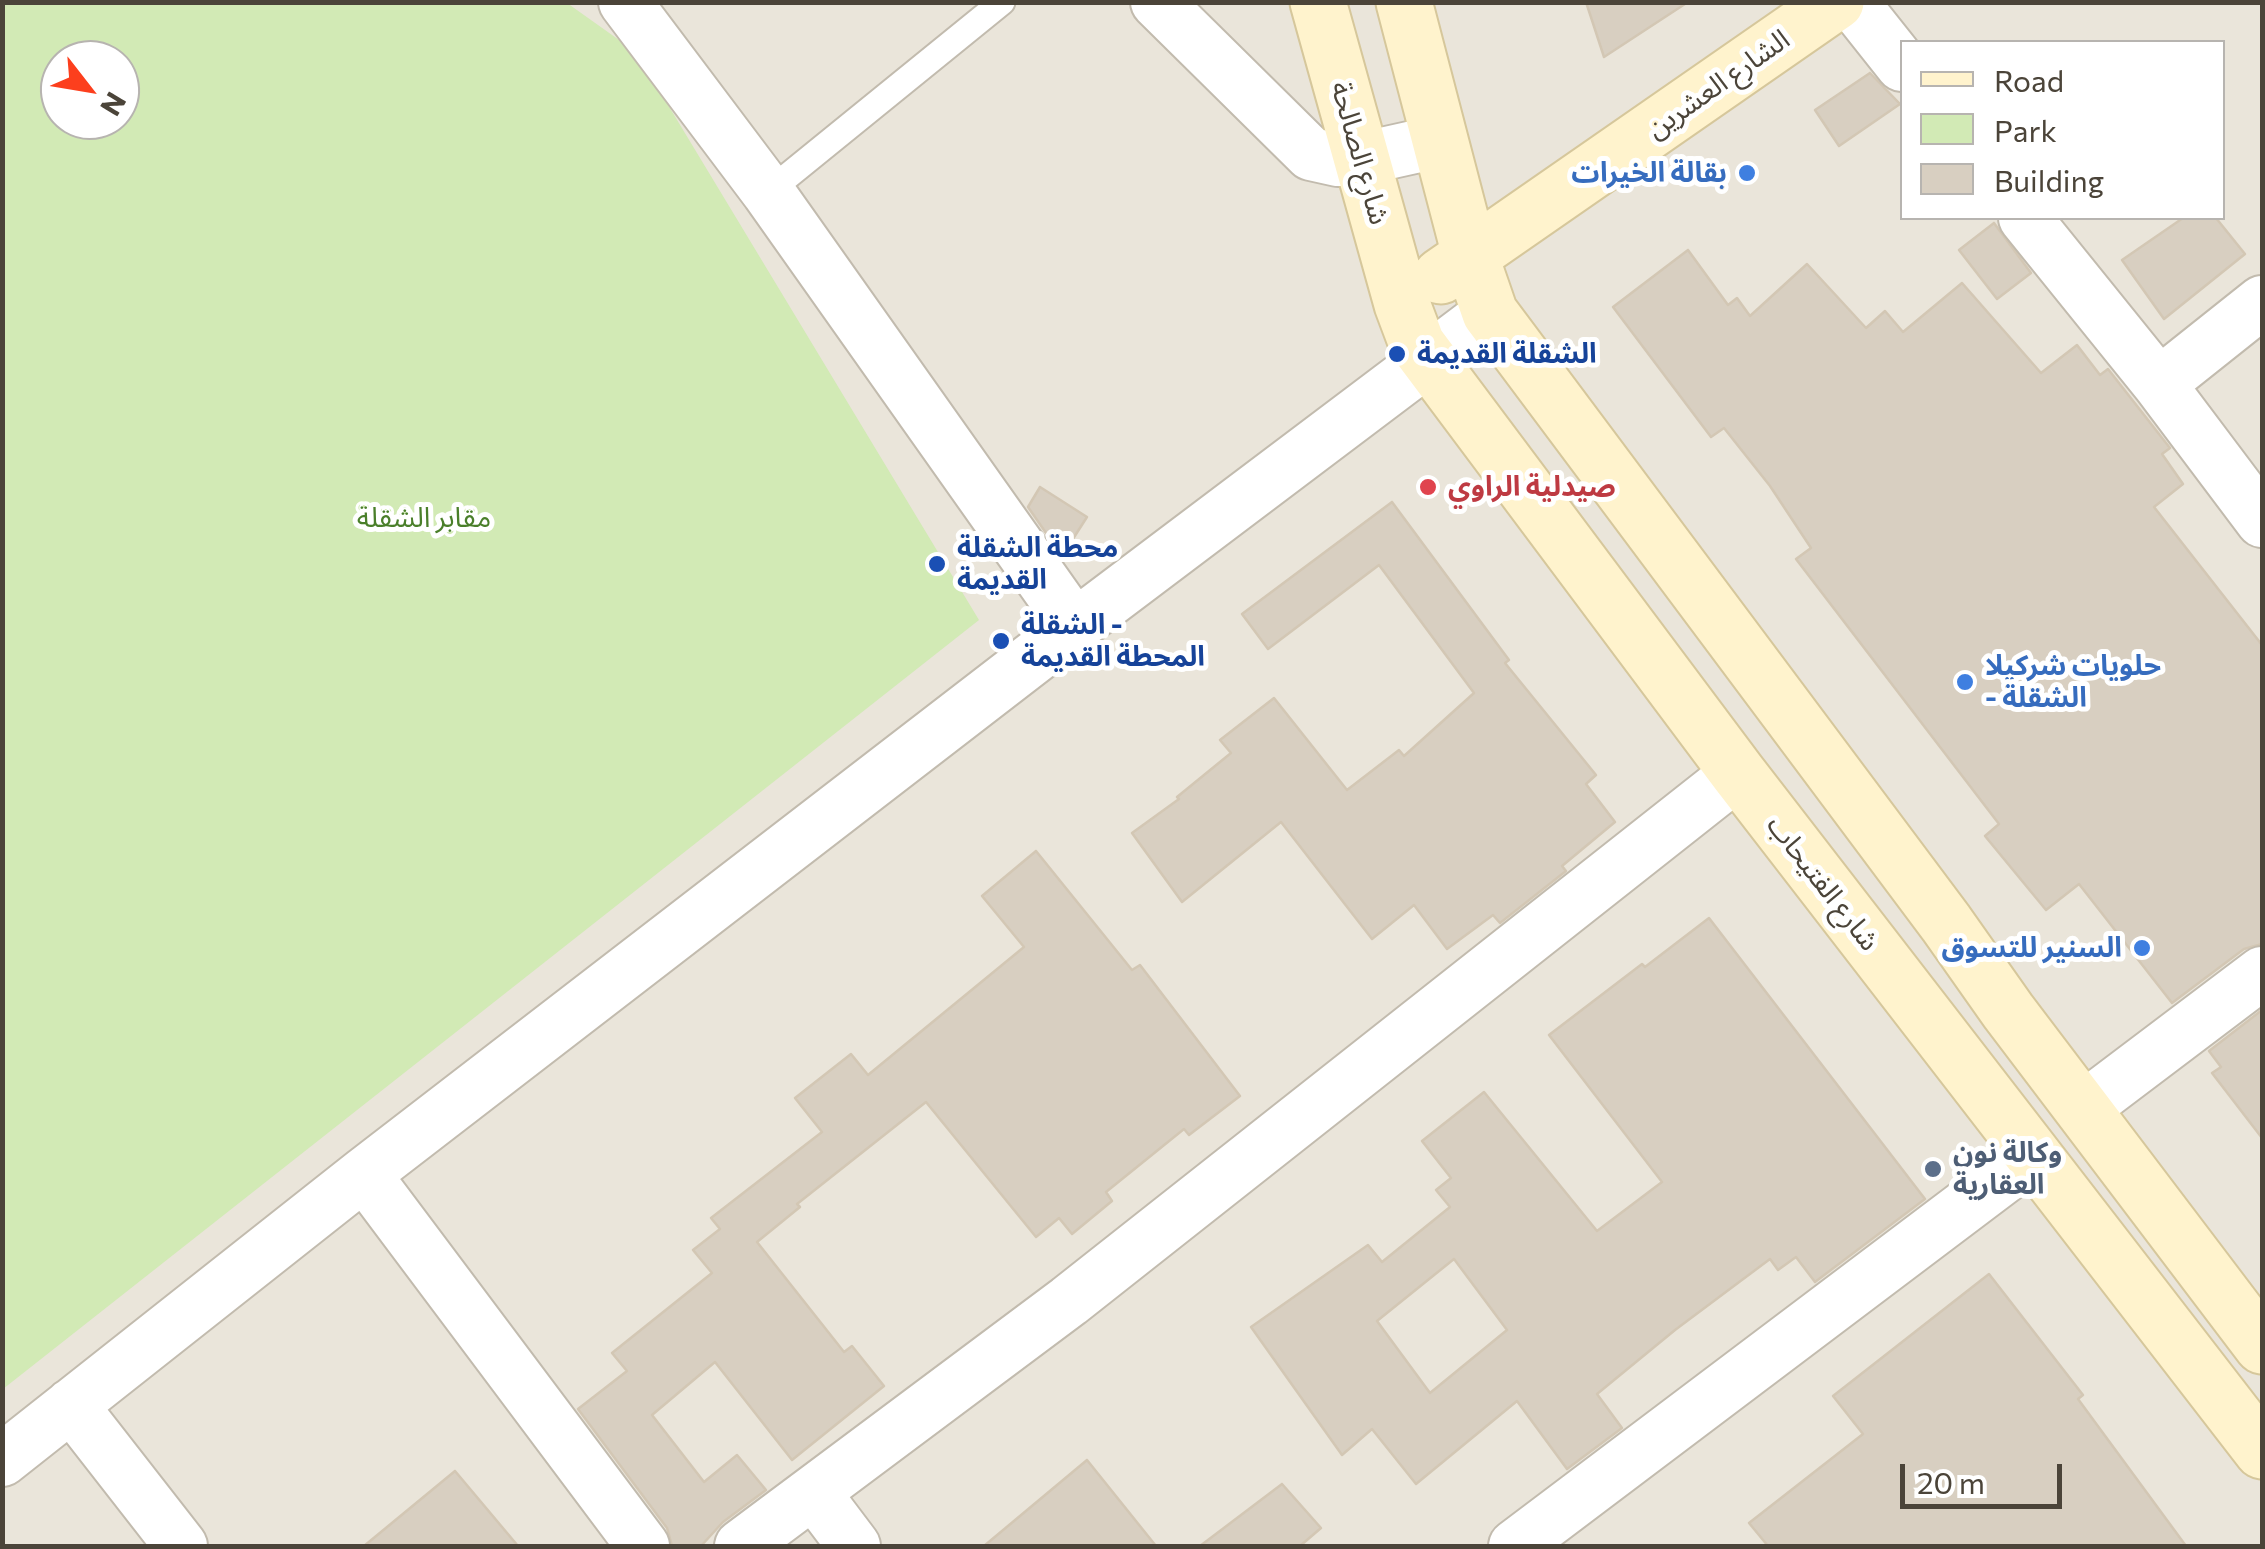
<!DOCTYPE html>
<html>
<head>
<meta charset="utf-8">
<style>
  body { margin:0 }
  #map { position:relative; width:2265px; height:1549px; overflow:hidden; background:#f6f3ec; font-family:Commissioner,sans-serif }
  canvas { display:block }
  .frame { position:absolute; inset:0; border:5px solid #4b4439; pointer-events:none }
  .legend { position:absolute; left:1900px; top:40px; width:325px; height:180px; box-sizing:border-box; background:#fff; border:2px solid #b7b4b0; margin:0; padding:12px 18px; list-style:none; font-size:30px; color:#4b4439 }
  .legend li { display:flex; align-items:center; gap:20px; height:50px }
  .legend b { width:50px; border:2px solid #b7b4b0 }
  .north { position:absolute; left:40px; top:40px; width:100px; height:100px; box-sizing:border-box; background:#fff; border:2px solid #b7b4b0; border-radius:50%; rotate:121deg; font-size:28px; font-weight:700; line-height:40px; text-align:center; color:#4b4439 }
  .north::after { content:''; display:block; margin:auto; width:35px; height:45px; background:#fc3f1d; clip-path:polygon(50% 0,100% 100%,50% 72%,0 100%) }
  .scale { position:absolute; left:1900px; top:1464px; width:162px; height:45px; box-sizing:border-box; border:5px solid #4b4439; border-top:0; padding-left:12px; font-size:30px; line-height:35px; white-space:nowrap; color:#4b4439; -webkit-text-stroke:8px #fff; paint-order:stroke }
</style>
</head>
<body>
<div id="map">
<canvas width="2265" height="1549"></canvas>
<div class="frame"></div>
<ul class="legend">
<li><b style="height:12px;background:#fff3cd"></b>Road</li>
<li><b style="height:28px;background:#d2eab5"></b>Park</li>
<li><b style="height:28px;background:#d8cfc1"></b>Building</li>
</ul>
<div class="north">N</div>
<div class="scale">20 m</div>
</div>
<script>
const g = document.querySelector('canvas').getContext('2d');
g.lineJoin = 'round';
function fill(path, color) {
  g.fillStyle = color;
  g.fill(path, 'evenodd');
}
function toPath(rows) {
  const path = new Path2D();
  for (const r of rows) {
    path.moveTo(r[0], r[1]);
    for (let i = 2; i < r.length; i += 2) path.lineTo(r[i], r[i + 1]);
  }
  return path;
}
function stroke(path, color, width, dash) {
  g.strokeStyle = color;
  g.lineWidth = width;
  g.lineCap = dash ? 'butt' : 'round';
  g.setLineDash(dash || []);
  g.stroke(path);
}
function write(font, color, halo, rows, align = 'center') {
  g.font = font + ' Commissioner,"Noto Sans Arabic",sans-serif';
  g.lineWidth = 10;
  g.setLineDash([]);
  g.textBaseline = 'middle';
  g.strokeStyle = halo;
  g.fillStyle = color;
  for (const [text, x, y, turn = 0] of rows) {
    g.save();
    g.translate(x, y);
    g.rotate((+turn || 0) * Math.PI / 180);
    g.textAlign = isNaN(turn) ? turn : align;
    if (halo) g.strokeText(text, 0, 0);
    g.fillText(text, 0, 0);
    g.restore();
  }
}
fill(toPath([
  [3,3,2262,3,2262,1546,3,1546],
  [1902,42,2222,42,2222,218,1902,218],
  [60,60,120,60,120,120,60,120]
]), '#eae5da');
fill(toPath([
  [3,3,567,3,636,52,979,620,3,1389],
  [60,60,120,60,120,120,60,120]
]), '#d2eab5');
const building = toPath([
  [1586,2,1688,2,1604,57,1586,2],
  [1870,73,1900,104,1839,146,1815,110,1870,73],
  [2183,218,2216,218,2245,254,2164,319,2122,260,2183,218],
  [1994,223,2031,273,1997,299,1959,250,1994,223],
  [1688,250,1728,305,1737,298,1750,316,1807,264,1866,328,1885,311,1903,332,1962,283,2041,373,2077,345,2100,375,2108,369,2170,448,2162,454,2183,484,2154,507,2262,645,2262,944,2244,949,2172,1003,2079,884,2046,910,1985,836,1999,824,1796,559,1811,548,1770,486,1724,428,1711,437,1613,307,1688,250],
  [1040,487,1087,517,1062,556,1028,507,1040,487],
  [1392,502,1509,660,1505,663,1596,775,1586,784,1615,822,1562,866,1566,871,1500,923,1493,915,1447,949,1414,905,1372,939,1281,822,1182,902,1132,833,1179,799,1177,797,1231,753,1220,740,1274,698,1347,790,1399,750,1404,756,1474,693,1379,565,1268,649,1242,614,1392,502],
  [1036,851,1132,970,1140,965,1240,1096,1189,1135,1184,1129,1106,1192,1112,1201,1072,1234,1059,1218,1036,1237,926,1102,797,1204,800,1207,757,1242,844,1352,852,1346,884,1386,792,1460,715,1362,652,1415,704,1482,737,1455,766,1490,723,1522,701,1546,672,1546,667,1528,578,1409,627,1371,612,1353,712,1273,693,1250,720,1229,711,1218,822,1132,795,1098,851,1054,868,1075,1024,947,982,896,1036,851],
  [1709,918,1925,1199,1815,1282,1796,1257,1778,1270,1770,1259,1675,1330,1597,1394,1622,1428,1567,1469,1517,1401,1416,1484,1372,1429,1342,1455,1251,1327,1368,1245,1382,1262,1450,1207,1436,1190,1451,1178,1422,1141,1484,1092,1597,1231,1662,1182,1549,1035,1642,964,1645,967,1709,918],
  [1454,1259,1507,1330,1430,1393,1377,1321,1454,1259],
  [2262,1010,2262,1138,2212,1073,2221,1067,2209,1051,2262,1010],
  [1989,1274,2083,1395,2078,1399,2186,1546,1768,1546,1749,1523,1863,1434,1833,1396,1989,1274],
  [1087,1460,1156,1546,984,1546,1087,1460],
  [455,1471,518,1546,364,1546,455,1471],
  [1282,1484,1321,1528,1300,1546,1200,1546,1282,1484]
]);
fill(building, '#d8cfc1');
stroke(building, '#d3c7b4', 2.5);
const lane = toPath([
  [768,192,1002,2]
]);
const street = toPath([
  [625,2,768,192,1075,626],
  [1157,2,1311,154,1338,160,1360,159,1441,141],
  [1852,2,1902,65],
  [2025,218,2159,384,2262,521],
  [2159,384,2262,302],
  [2082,1109,2262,973],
  [364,1174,643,1546],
  [71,1405,181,1546],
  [2,1460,364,1174,1075,626,1490,313],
  [814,1493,854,1546],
  [741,1546,1069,1301,1738,773],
  [1515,1546,2032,1156]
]);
const secondary = toPath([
  [1318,2,1402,304,1417,344,1738,773,2262,1451],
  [1404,2,1470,255,1490,313,1946,923,2008,1011,2262,1346],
  [1441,276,1836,2]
]);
stroke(lane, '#c2bbae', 29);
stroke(street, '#c2bbae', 56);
stroke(secondary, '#d6c79b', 59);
stroke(lane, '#fff', 25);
stroke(street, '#fff', 52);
stroke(secondary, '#fff3cd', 55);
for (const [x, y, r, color] of [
  [1747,173,10,"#3f7fe0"],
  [1397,354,10,"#1a4fb4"],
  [1428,487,10,"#e0444e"],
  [937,564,10,"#1a4fb4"],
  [1001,641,10,"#1a4fb4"],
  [1965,682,10,"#3f7fe0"],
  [2142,948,10,"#3f7fe0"],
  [1933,1169,10,"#5c6f8a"]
]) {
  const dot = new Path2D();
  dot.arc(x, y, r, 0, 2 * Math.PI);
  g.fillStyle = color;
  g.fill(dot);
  stroke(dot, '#fff', 4);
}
write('28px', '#4b4439', '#fff', [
  ["الشارع العشرين",1718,84,-35],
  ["شارع الصالحة",1360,153,74],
  ["شارع الفتيحاب",1823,883,52]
]);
write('bold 28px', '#366cbe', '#fff', [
  ["بقالة الخيرات",1727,173],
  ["حلويات شركيلا",1985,666,"left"],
  ["- الشقلة",1985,698,"left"],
  ["السنير للتسوق",2122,948]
], 'right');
write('bold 28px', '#164399', '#fff', [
  ["الشقلة القديمة",1417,354],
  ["محطة الشقلة",957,548],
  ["القديمة",957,580],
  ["الشقلة -",1021,625],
  ["المحطة القديمة",1021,657]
], 'left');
write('bold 28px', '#be3a42', '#fff', [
  ["صيدلية الراوي",1448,487]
], 'left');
write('28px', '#4a7f2a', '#fff', [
  ["مقابر الشقلة",424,518]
]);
write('bold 28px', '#4e5e75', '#fff', [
  ["وكالة نون",1953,1153],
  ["العقارية",1953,1185]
], 'left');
</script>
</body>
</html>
